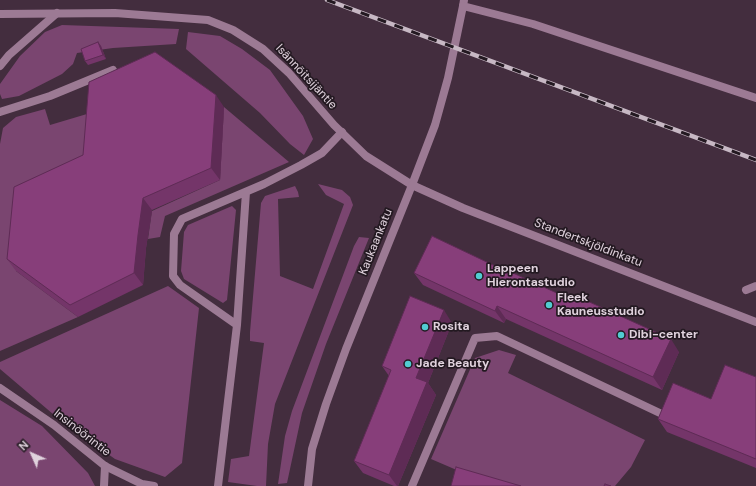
<!DOCTYPE html>
<html>
<head>
<meta charset="utf-8">
<style>
  body { margin:0 }
  #map { position:relative; width:756px; height:486px; overflow:hidden; background:#432d3e; font-family:"DM Sans",sans-serif }
  canvas { display:block }
  .north { position:absolute; left:12px; top:434px; width:40px; height:40px; -webkit-text-stroke:3px #231921; paint-order:stroke; rotate:315deg; font-size:11px; font-weight:700; line-height:16px; text-align:center; color:#e0d2dd }
  .north::after { content:''; display:block; margin:auto; width:14px; height:18px; background:#e0d2dd; clip-path:polygon(50% 0,100% 100%,50% 72%,0 100%) }
</style>
</head>
<body>
<div id="map">
<canvas width="756" height="486"></canvas>
<div class="north">N</div>
</div>
<script>
const g = document.querySelector('canvas').getContext('2d');
g.lineJoin = 'round';
function fill(path, color) {
  g.fillStyle = color;
  g.fill(path, 'evenodd');
}
function toPath(rows) {
  const path = new Path2D();
  for (const r of rows) {
    path.moveTo(r[0], r[1]);
    for (let i = 2; i < r.length; i += 2) path.lineTo(r[i], r[i + 1]);
  }
  return path;
}
function stroke(path, color, width, dash) {
  g.strokeStyle = color;
  g.lineWidth = width;
  g.lineCap = dash ? 'butt' : 'round';
  g.setLineDash(dash || []);
  g.stroke(path);
}
function write(font, color, halo, rows, align = 'center') {
  g.font = font + ' "DM Sans",sans-serif';
  g.lineWidth = 3.5;
  g.setLineDash([]);
  g.textBaseline = 'middle';
  g.strokeStyle = halo;
  g.fillStyle = color;
  for (const [text, x, y, turn = 0] of rows) {
    g.save();
    g.translate(x, y);
    g.rotate((+turn || 0) * Math.PI / 180);
    g.textAlign = isNaN(turn) ? turn : align;
    if (halo) g.strokeText(text, 0, 0);
    g.fillText(text, 0, 0);
    g.restore();
  }
}
fill(toPath([
  [62,25,179,29,176,44,113,48,77,53,73,64,62,74,19,96,2,99,0,94,0,84,20,56,45,32],
  [188,32,220,36,242,49,270,70,303,116,313,139,304,155,290,144,260,113,186,49],
  [224,107,289,162,165,216,160,237,148,239,152,211,220,180],
  [45,109,50,125,97,111,91,167,16,271,78,317,0,351,0,144,3,128,16,117],
  [318,184,342,190,350,197,353,205,275,404,268,444,266,486,257,486,228,482,231,459,249,456,264,343,250,341,250,332,261,203,265,196,295,186,298,192,299,197,278,199,280,276,313,289,344,204,326,195],
  [232,206,236,210,227,300,223,303,184,279,181,271,184,232,188,225],
  [359,237,369,238,326,344,302,413,287,483,278,484,285,436,292,411,354,246],
  [168,286,199,308,182,463,165,477,115,459,60,420,0,369,0,362],
  [499,350,516,355,508,373,645,440,631,467,615,486,511,486,459,471,431,459,475,358],
  [0,400,42,426,88,473,95,486,0,486]
]), '#7a4570');
stroke(toPath([
  [464,0,463,6,533,24,756,98],
  [0,66,9,55,57,13],
  [0,112,50,96,113,70],
  [746,290,756,286],
  [237,325,246,192],
  [104,486,105,466],
  [218,486,237,325,180,285,173,276,174,234,182,219,264,184,301,165,322,153,342,132],
  [412,486,475,338,497,336,664,415]
]), '#9c7a94', 8);
stroke(toPath([
  [0,14,115,13,208,20,233,30,263,49,289,73,334,125,366,156,412,185,435,125,448,78,463,6],
  [0,388,54,425,105,466,142,484,154,486]
]), '#9c7a94', 8);
stroke(toPath([
  [308,486,312,449,326,404,346,349,412,185,463,208,756,322]
]), '#9c7a94', 8);
const rail = toPath([
  [327,0,756,160]
]);
stroke(rail, '#c7b8c4', 4.5);
stroke(rail, '#231921', 3, [9]);
fill(toPath([
  [98,42,101,46,106,59,88,65,85,61],
  [224,107,220,180,152,210,146,248,143,285,78,317,16,271,7,259,83,155],
  [414,273,679,352,662,390,506,319,504,323,423,285],
  [452,323,428,383,436,395,398,486,394,486,363,473,354,461,389,376,382,366],
  [756,377,756,468,667,432,658,419,711,399]
]), '#743569');
fill(toPath([
  [98,42,101,46,106,59,103,55],
  [216,95,224,107,220,180,211,168],
  [143,198,152,210,146,248,143,285,134,273,138,235],
  [497,306,506,319,504,323,495,311],
  [444,310,452,323,428,383,436,395,398,486,397,486,389,475,416,378],
  [671,339,679,352,662,390,653,377]
]), '#5e2b55');
const building = toPath([
  [98,42,103,55,85,61,81,49,98,42],
  [155,52,216,95,211,168,143,198,138,235,134,273,70,305,7,259,14,187,83,155,89,82,155,52],
  [432,236,512,274,513,273,572,300,574,295,671,339,653,377,497,306,495,311,414,273,432,236],
  [410,296,444,310,416,378,427,382,389,475,354,461,391,370,382,366,410,296],
  [725,365,756,377,756,459,658,419,673,383,711,399,725,365],
  [456,467,521,486,451,486,456,467],
  [605,484,611,486,604,486,605,484]
]);
fill(building, '#873e7a');
stroke(building, '#5e2b55', 1);
for (const [x, y, r, color] of [
  [479,276,4,"#51ccd2"],
  [549,305,4,"#51ccd2"],
  [425,327,4,"#51ccd2"],
  [621,335,4,"#51ccd2"],
  [408,364,4,"#51ccd2"]
]) {
  const dot = new Path2D();
  dot.arc(x, y, r, 0, 2 * Math.PI);
  g.fillStyle = color;
  g.fill(dot);
  stroke(dot, '#231921', 1.5);
}
write('12px', '#e0d2dd', '#231921', [
  ["Isännöitsijäntie",306,77,47],
  ["Kaukaankatu",376,242,-68],
  ["Standertskjöldinkatu",588,243,21],
  ["Insinöörintie",82,433,38]
]);
write('bold 12px', '#e0d2dd', '#231921', [
  ["Lappeen",487,269],
  ["Hierontastudio",487,283],
  ["Fleek",557,298],
  ["Kauneusstudio",557,312],
  ["Rosita",433,327],
  ["Dibi-center",629,335],
  ["Jade Beauty",416,364]
], 'left');
</script>
</body>
</html>
